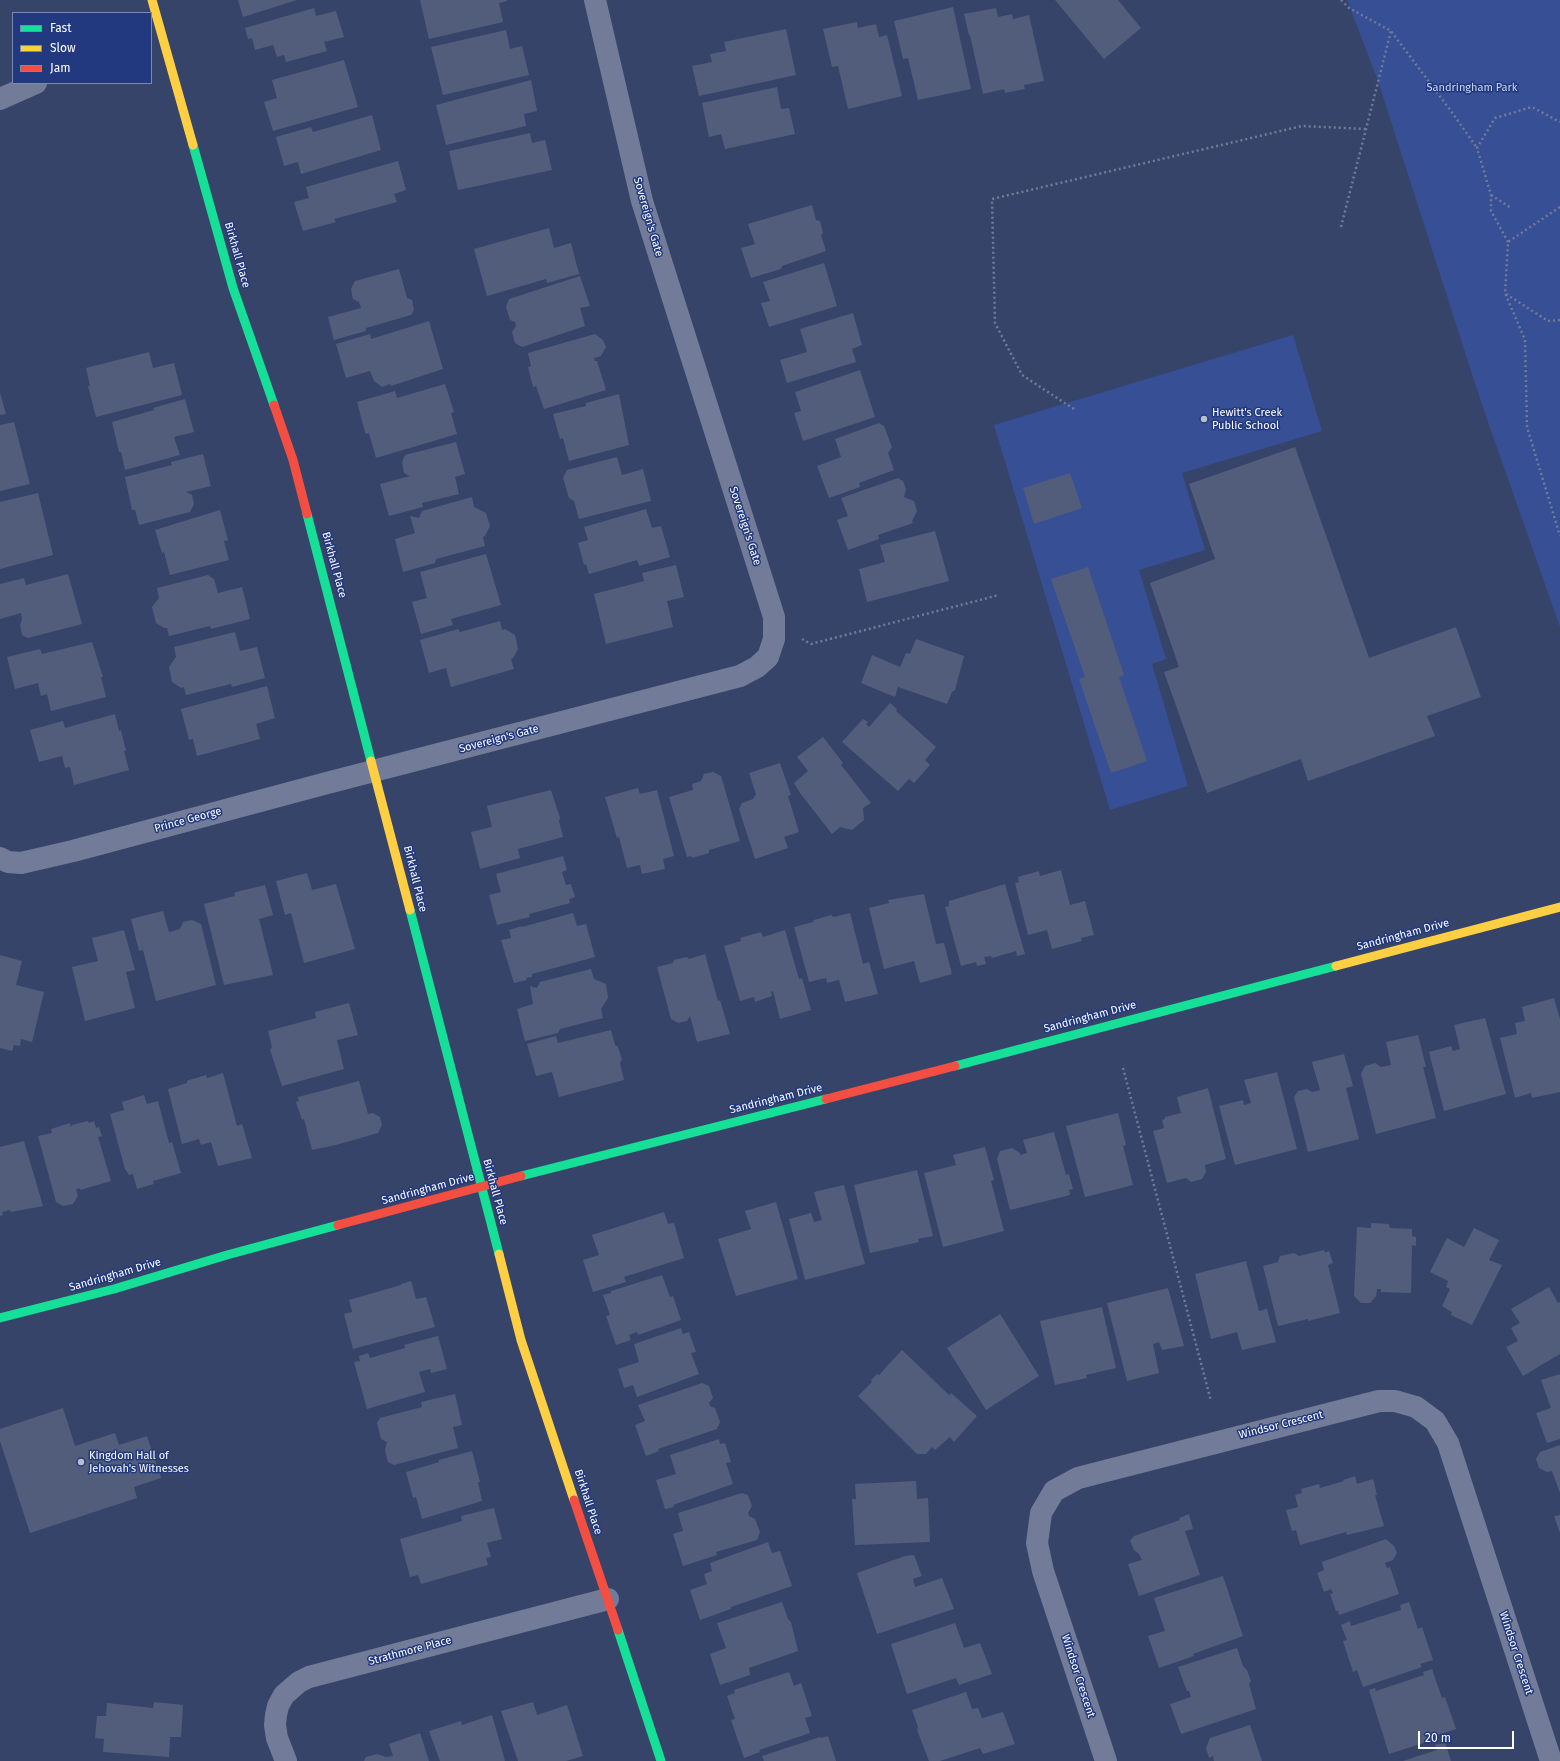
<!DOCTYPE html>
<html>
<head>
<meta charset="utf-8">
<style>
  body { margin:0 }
  #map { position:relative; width:1560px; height:1761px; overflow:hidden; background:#37446a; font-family:"Fira Sans",sans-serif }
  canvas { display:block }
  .legend { position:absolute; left:12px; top:12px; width:140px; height:72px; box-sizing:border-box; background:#22397f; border:1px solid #7a88b2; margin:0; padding:5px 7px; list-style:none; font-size:12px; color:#fff }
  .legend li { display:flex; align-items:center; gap:8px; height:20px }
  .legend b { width:20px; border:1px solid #7a88b2 }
  .scale { position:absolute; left:1418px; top:1731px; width:96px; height:18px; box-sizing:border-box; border:2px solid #fff; border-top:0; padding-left:5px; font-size:12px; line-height:14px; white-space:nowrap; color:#fff; -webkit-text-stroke:3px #22397f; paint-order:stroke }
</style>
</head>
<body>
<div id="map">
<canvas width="1560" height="1761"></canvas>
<ul class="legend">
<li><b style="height:5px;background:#16e098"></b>Fast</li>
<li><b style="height:5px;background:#ffcf43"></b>Slow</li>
<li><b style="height:5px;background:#f24e42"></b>Jam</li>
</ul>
<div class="scale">20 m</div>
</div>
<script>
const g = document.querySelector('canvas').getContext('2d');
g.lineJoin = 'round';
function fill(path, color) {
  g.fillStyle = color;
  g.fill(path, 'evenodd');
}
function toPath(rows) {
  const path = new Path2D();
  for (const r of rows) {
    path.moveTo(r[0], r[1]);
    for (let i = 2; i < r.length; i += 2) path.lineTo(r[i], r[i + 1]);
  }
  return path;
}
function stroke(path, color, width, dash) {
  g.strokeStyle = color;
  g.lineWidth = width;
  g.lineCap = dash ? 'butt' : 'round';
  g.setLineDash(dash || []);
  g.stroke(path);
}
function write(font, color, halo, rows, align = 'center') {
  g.font = font + ' "Fira Sans",sans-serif';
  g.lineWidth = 3;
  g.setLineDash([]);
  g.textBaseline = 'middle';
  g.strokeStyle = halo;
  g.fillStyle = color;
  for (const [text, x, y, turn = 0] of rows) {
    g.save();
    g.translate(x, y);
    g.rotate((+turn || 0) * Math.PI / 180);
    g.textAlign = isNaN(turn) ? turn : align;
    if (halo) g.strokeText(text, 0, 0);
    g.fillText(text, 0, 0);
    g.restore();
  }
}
fill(toPath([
  [1347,0,1560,0,1560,627,1481,402,1378,81],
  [1293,335,1322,431,1182,473,1205,550,1139,570,1166,659,1152,664,1188,786,1110,810,994,425]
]), '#364f95');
fill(toPath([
  [238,0,297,0,243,17],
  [420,0,507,0,507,1,499,3,503,22,429,39],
  [1055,0,1118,0,1141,28,1104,59],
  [953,7,971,89,918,100,908,58,903,59,894,21],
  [314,8,316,16,336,11,344,37,324,42,327,51,286,62,284,55,277,57,273,45,255,50,252,38,248,39,245,28],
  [996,8,998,17,1012,14,1013,19,1029,15,1044,81,1024,85,1025,89,1005,93,1004,89,983,94,970,35,969,35,964,14],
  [857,22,858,28,876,24,879,37,887,35,902,96,848,109,838,66,832,67,823,29],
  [786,29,796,75,699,96,692,66,712,62,710,54,726,51,724,42],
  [506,30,510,49,522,46,529,75,443,95,431,47],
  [344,60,358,107,273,131,264,102,277,98,272,80],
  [531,80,537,111,524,114,526,126,446,145,436,105],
  [777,87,781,109,789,108,795,134,725,149,721,134,709,137,702,103],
  [372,115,381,150,301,174,298,162,284,166,276,137,311,127,313,132],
  [530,133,532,143,545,140,552,170,458,190,449,151],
  [398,161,406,190,394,194,397,202,334,219,336,222,303,231,294,202,309,198,306,187],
  [812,205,816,220,820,221,823,233,821,235,826,251,782,266,781,269,751,278,741,248,755,244,748,224],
  [549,228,554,248,571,243,579,274,547,283,546,279,487,296,474,249],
  [824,263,837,306,769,327,761,303,770,301,763,282],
  [399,269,407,298,412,300,414,310,411,315,366,328,366,331,334,340,328,317,361,308,359,302,353,299,351,289,355,281],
  [580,276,590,306,580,308,585,326,522,347,515,343,512,332,516,326,515,322,510,320,506,307,509,299],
  [853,313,862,345,852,349,856,362,787,383,780,360,807,352,800,329],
  [429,321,443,369,391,386,390,384,382,387,374,381,370,371,346,378,336,344,370,334,371,339],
  [595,334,603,340,606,347,601,356,594,358,595,361,597,361,606,390,544,409,536,386,533,387,528,367,531,366,528,353],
  [149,352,153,368,174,363,182,395,96,417,88,386,90,386,86,368],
  [860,370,875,417,803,441,794,413,801,411,795,392],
  [445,384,454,412,451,413,457,434,376,458,369,433,366,434,365,432,357,402,395,391,397,398],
  [0,393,6,414,0,415],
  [619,394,629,445,569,461,563,438,560,439,553,414,586,406,586,403],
  [185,399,194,432,174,437,180,455,125,470,121,452,119,452,112,422,154,410,153,408],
  [14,422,30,484,0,491,0,425],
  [879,423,884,426,892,447,888,453,894,470,859,483,860,487,829,498,817,466,841,457,835,439],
  [456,442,465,474,455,477,459,494,422,503,423,507,389,516,380,484,410,476,404,473,402,462,405,455],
  [1295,447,1369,658,1456,627,1481,697,1427,716,1435,736,1308,781,1301,759,1207,793,1164,672,1179,667,1150,583,1215,559,1189,484],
  [203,454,211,486,186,492,192,495,194,504,190,512,139,525,135,510,132,510,125,477,172,465,171,462],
  [617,457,622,475,643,469,651,501,579,519,574,501,569,498,563,478,567,470],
  [1070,473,1082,508,1034,524,1023,488],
  [898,478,903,481,906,489,904,497,914,501,917,511,912,521,913,523,878,535,879,539,848,550,837,520,848,516,841,498],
  [38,493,53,555,0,569,0,502],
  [472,497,474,507,486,513,490,526,485,536,483,537,485,546,436,559,435,563,403,572,395,539,415,533,410,516,419,518,422,511],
  [646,509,652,528,661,526,670,557,639,566,637,560,589,574,586,564,584,565,578,543,588,540,584,527],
  [220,510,228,540,224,541,229,560,170,575,164,552,162,553,155,530],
  [935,531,949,581,867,602,859,569,885,562,880,545],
  [486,554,501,605,451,619,453,625,421,634,412,602,427,598,420,572],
  [676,565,684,597,667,601,673,627,606,644,594,594,644,581,642,573],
  [1088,567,1124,675,1119,677,1147,761,1111,773,1079,679,1085,677,1051,579],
  [68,574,82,624,28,638,22,635,20,625,22,619,21,613,0,619,0,584,24,578,26,585],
  [208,575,214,579,218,593,242,587,250,619,211,629,210,626,169,636,167,628,164,628,156,623,152,607,159,598,157,588],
  [500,621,502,630,505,629,515,635,518,649,513,658,511,659,514,669,451,687,446,668,429,673,420,640,458,629,460,632],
  [235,632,240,651,257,647,265,678,232,687,231,684,186,695,184,687,181,688,172,682,169,667,176,657,174,647],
  [916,639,964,656,955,690,952,692,947,704,898,687,895,697,861,683,872,655,900,667,906,653,910,654],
  [92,642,103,677,101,677,106,697,51,711,47,694,41,696,38,683,15,689,7,657,40,649,42,654],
  [267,686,275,718,256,724,260,739,197,756,193,739,189,740,181,709],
  [890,703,897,709,896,711,936,747,925,760,930,765,914,783,909,779,898,791,842,742,863,719,868,722,866,724,869,727],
  [115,714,119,731,121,730,126,751,124,751,129,770,74,785,70,767,65,768,62,756,39,762,30,730,63,721,65,728],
  [823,737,843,763,841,765,871,803,863,808,864,820,852,830,840,827,832,834,800,793,794,783,808,771,797,757],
  [780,763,791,795,788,796,799,832,784,837,788,848,755,859,739,809,742,803,753,799,756,794,749,773],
  [713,772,721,776,740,841,709,850,709,853,692,858,691,856,687,857,669,797,693,790,692,784,701,781,704,774],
  [638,788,640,794,657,790,674,856,663,859,665,869,642,874,640,865,627,868,619,837,617,838,605,797],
  [551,790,560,818,559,821,563,837,518,849,520,858,480,869,471,832,492,827,487,806],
  [563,856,567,870,562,872,566,885,571,884,575,897,569,899,570,903,529,914,530,917,497,925,489,895,501,892,496,874],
  [1061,870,1070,905,1085,901,1094,935,1081,938,1082,941,1052,949,1047,930,1028,935,1015,883,1019,882,1018,877,1039,871,1040,876],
  [307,873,312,890,336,884,355,949,304,963,291,913,285,915,276,881],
  [1005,884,1025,954,1017,956,1016,951,992,958,991,956,984,957,986,964,977,966,976,962,961,966,945,907,949,906,949,901],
  [265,885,273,915,259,919,273,975,224,985,204,904,235,896,234,893,236,892],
  [924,894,936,944,944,943,952,974,920,983,914,961,884,969,869,908,889,903,888,900],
  [163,911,169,932,180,929,183,922,192,920,201,924,216,985,156,1001,143,950,139,951,131,919],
  [573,913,577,926,586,924,595,957,532,974,532,977,526,978,527,980,514,983,501,940,511,938,509,930,522,926,522,927],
  [850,913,863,964,869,962,878,994,845,1002,839,980,827,983,826,978,809,982,794,927,813,922,814,920,831,915,834,917],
  [124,930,135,970,126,972,135,1008,85,1021,72,967,98,961,92,938],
  [785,930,799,979,802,978,811,1010,780,1019,773,991,771,992,772,996,755,1002,754,997,740,1001,724,946,741,941,740,938,761,932,763,937],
  [705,954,718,1001,720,1000,730,1034,697,1042,690,1016,687,1021,678,1023,671,1019,657,967,673,963,674,960,687,957,689,959],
  [0,955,22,961,16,985,44,992,32,1042,21,1039,20,1046,14,1045,12,1051,0,1048],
  [591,969,594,979,606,984,608,998,601,1009,603,1018,560,1029,558,1033,525,1041,517,1009,533,1004,530,986,537,988,540,982],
  [1554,998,1560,1019,1560,1092,1532,1098,1531,1093,1515,1098,1500,1038,1517,1034,1515,1023,1525,1021,1522,1007],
  [349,1003,358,1035,337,1040,344,1069,282,1086,270,1050,272,1047,268,1031,316,1018,315,1012],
  [1485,1018,1506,1094,1444,1111,1429,1052,1451,1046,1453,1051,1460,1049,1454,1025],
  [611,1030,615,1045,618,1047,622,1059,620,1063,624,1080,559,1097,552,1072,536,1076,527,1044,556,1036,558,1043],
  [1418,1035,1426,1067,1423,1067,1436,1118,1376,1134,1361,1074,1365,1066,1375,1063,1381,1067,1391,1065,1386,1042],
  [1344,1054,1353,1086,1346,1088,1359,1139,1308,1152,1294,1097,1298,1091,1307,1089,1312,1092,1320,1090,1312,1062],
  [1277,1072,1297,1149,1235,1165,1219,1106,1243,1100,1244,1105,1251,1103,1244,1080],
  [223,1073,237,1126,242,1124,252,1158,218,1166,211,1142,201,1145,199,1139,182,1144,168,1089,187,1083,187,1081,189,1080,206,1075,207,1078],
  [359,1081,368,1114,373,1113,380,1117,382,1125,378,1133,336,1145,312,1150,304,1119,302,1120,296,1102,299,1101,298,1097],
  [1208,1088,1226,1159,1205,1165,1206,1172,1202,1179,1191,1182,1186,1178,1167,1183,1153,1131,1164,1128,1162,1120,1165,1119,1165,1117,1181,1113,1177,1097],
  [144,1095,147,1104,158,1101,169,1143,172,1142,181,1173,153,1181,154,1184,137,1189,133,1174,129,1175,125,1169,110,1114,124,1110,122,1102],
  [1118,1113,1126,1145,1123,1146,1133,1185,1085,1197,1066,1126],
  [88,1121,89,1123,94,1121,96,1128,99,1127,102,1136,98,1137,111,1181,80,1190,80,1188,76,1189,78,1196,73,1204,63,1206,56,1202,38,1136,52,1133,51,1129,70,1123,71,1127,72,1125],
  [1054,1132,1066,1175,1069,1174,1073,1189,1069,1190,1070,1195,1010,1210,997,1159,1000,1151,1012,1148,1020,1153,1020,1155,1027,1153,1023,1140],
  [24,1141,43,1206,11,1212,10,1210,2,1212,3,1215,0,1216,0,1147],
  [985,1147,994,1180,991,1181,1004,1231,943,1247,924,1173,956,1165,953,1155],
  [917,1170,933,1236,918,1239,919,1242,870,1253,854,1185],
  [844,1185,865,1264,805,1280,789,1219,811,1213,814,1222,822,1220,814,1192],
  [776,1202,798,1279,736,1296,718,1239,751,1229,745,1211],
  [664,1212,668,1224,674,1223,684,1258,624,1277,626,1282,593,1292,583,1260,599,1255,592,1235],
  [1371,1223,1389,1224,1390,1228,1412,1229,1412,1236,1416,1237,1416,1246,1412,1245,1411,1293,1381,1292,1381,1289,1377,1289,1376,1296,1370,1303,1361,1303,1354,1296,1357,1227,1371,1228],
  [1474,1228,1499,1240,1489,1260,1502,1265,1472,1325,1451,1315,1452,1312,1442,1306,1450,1289,1446,1287,1448,1281,1430,1272,1447,1238,1464,1247],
  [1324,1250,1325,1253,1329,1251,1333,1263,1328,1265,1340,1313,1308,1321,1308,1319,1278,1326,1263,1266,1278,1262,1280,1256,1294,1253,1299,1256],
  [1246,1261,1259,1311,1267,1309,1276,1342,1242,1350,1237,1332,1211,1339,1195,1274],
  [662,1275,670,1297,673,1296,681,1320,638,1335,637,1332,629,1335,631,1340,616,1345,606,1316,610,1315,603,1295,611,1293,611,1291],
  [411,1281,416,1299,426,1297,435,1327,353,1349,344,1314,352,1312,349,1300,401,1285,401,1284],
  [1549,1287,1558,1303,1560,1302,1560,1354,1523,1376,1506,1347,1518,1341,1511,1328,1520,1323,1511,1309],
  [1168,1288,1184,1346,1162,1350,1159,1342,1153,1344,1159,1373,1127,1381,1107,1303],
  [1102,1307,1116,1368,1086,1375,1087,1378,1055,1385,1040,1321],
  [1000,1314,1039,1376,986,1410,947,1348],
  [681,1328,683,1334,689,1332,696,1352,691,1353,699,1374,637,1397,633,1385,624,1388,618,1369,639,1362,634,1344],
  [438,1336,447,1369,431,1373,430,1369,419,1372,425,1392,367,1409,354,1362,360,1361,359,1356,368,1353,370,1358,405,1348,404,1345],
  [902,1350,947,1393,950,1395,951,1393,977,1416,954,1442,950,1437,935,1450,932,1447,926,1454,917,1454,858,1396,872,1382,871,1380,877,1374,879,1375],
  [1560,1374,1560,1439,1547,1443,1536,1413,1551,1408,1541,1380],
  [702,1383,709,1386,713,1398,709,1403,710,1406,715,1408,720,1422,717,1429,658,1449,659,1451,646,1456,635,1425,645,1421,638,1405],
  [455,1394,462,1425,453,1427,458,1448,394,1465,388,1462,385,1450,387,1442,381,1439,377,1423,380,1418,422,1407,421,1402],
  [63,1408,75,1446,115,1433,119,1445,147,1436,161,1478,134,1487,137,1498,30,1533,0,1441,0,1429],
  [719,1439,720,1444,725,1443,731,1462,726,1463,733,1484,673,1505,674,1507,665,1509,656,1480,676,1474,670,1455],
  [1560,1445,1560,1493,1552,1471,1547,1472,1539,1468,1536,1459,1540,1452],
  [472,1451,480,1482,478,1482,482,1501,422,1519,416,1497,413,1498,406,1472,439,1462,439,1460],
  [1355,1476,1357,1484,1373,1479,1377,1495,1375,1495,1384,1526,1347,1535,1346,1532,1300,1545,1296,1530,1292,1531,1286,1510,1298,1507,1295,1495,1302,1493,1301,1489,1319,1484,1320,1488,1344,1481,1343,1480],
  [916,1481,917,1499,928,1498,930,1542,855,1545,852,1499,856,1499,855,1484],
  [742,1493,748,1495,752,1506,748,1513,749,1516,755,1519,760,1532,757,1540,716,1552,717,1555,683,1566,673,1534,683,1531,678,1513],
  [494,1508,502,1539,487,1543,491,1557,486,1558,488,1565,421,1584,418,1575,410,1577,400,1539,462,1521,461,1516],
  [1189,1514,1193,1529,1185,1531,1200,1575,1139,1596,1128,1564,1142,1560,1139,1554,1134,1550,1130,1541,1134,1536,1180,1520,1179,1518],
  [1560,1515,1560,1533,1554,1516],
  [1386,1539,1394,1546,1397,1553,1393,1560,1385,1563,1387,1568,1390,1567,1399,1594,1339,1615,1338,1611,1336,1611,1330,1594,1333,1593,1331,1589,1324,1592,1317,1573,1324,1570,1322,1562],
  [768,1542,772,1553,780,1551,792,1586,731,1607,731,1609,700,1620,690,1590,707,1584,704,1574,712,1571,710,1563],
  [914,1555,922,1576,913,1579,915,1587,942,1578,954,1609,877,1634,857,1573,905,1556],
  [1223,1576,1243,1636,1193,1654,1194,1656,1159,1668,1148,1636,1165,1631,1154,1598],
  [782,1602,788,1619,791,1622,798,1651,749,1668,750,1675,720,1685,710,1654,726,1648,717,1623],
  [1409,1602,1418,1629,1422,1627,1433,1660,1420,1664,1422,1667,1363,1687,1357,1670,1353,1672,1343,1641,1347,1640,1341,1625,1350,1621,1351,1626,1401,1610,1400,1605],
  [955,1623,964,1648,980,1643,992,1674,959,1685,956,1678,907,1694,891,1644],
  [1237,1648,1243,1666,1247,1670,1251,1681,1249,1684,1256,1709,1181,1734,1170,1704,1191,1697,1189,1691,1187,1691,1178,1667],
  [1432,1669,1442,1698,1445,1697,1456,1729,1435,1736,1436,1739,1389,1754,1369,1690,1375,1688,1376,1691,1424,1675,1423,1672],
  [789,1672,794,1686,801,1683,812,1716,805,1718,810,1733,759,1750,760,1752,744,1758,731,1720,735,1719,727,1696,735,1693,734,1690],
  [966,1692,972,1709,978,1708,982,1718,1003,1712,1015,1744,983,1754,980,1748,940,1761,929,1761,917,1730,918,1727,912,1710],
  [154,1702,183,1705,181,1737,170,1737,169,1757,103,1752,104,1739,95,1738,97,1716,106,1716,107,1703,153,1708],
  [533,1702,537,1715,567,1705,583,1756,566,1761,518,1761,501,1711],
  [492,1715,505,1761,440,1761,429,1731,461,1721,462,1725],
  [1250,1725,1262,1761,1214,1761,1213,1756,1209,1758,1206,1748,1210,1738],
  [420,1733,429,1761,364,1761,366,1757,377,1754,386,1757,393,1756,389,1744],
  [828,1736,836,1761,764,1761,762,1756,820,1737,821,1738],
  [1445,1742,1451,1761,1403,1761,1437,1750,1435,1745]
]), '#525d7c');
stroke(toPath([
  [1341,0,1349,8,1391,31,1451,111,1477,148],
  [1491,195,1511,208],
  [1560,207,1508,242,1505,293,1525,340,1527,427,1560,536],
  [1341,227,1391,31],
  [1508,242,1491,211,1491,195,1477,148,1495,118,1532,107,1560,122],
  [1506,294,1548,321,1560,320],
  [1074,409,1022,375,995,323,992,199,1302,126,1366,129],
  [802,639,811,644,999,595],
  [1123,1068,1211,1401]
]), '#727b98', 2.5, [2, 3]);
stroke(toPath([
  [0,99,36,83],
  [0,858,8,862,21,863,73,851,327,783,740,676,757,667,768,657,774,639,774,617,642,201,595,0],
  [286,1761,277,1738,275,1725,276,1715,278,1706,284,1695,299,1682,309,1677,608,1599],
  [1106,1761,1043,1571,1037,1543,1041,1513,1054,1491,1078,1478,1379,1401,1395,1401,1416,1407,1435,1421,1448,1443,1551,1761]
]), '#727b98', 22);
stroke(toPath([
  [193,145,233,288,274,405],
  [307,514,371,761],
  [410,910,499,1254],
  [955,1066,1336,966],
  [521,1176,826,1099],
  [0,1318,114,1289,227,1255,338,1225],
  [618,1630,661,1761]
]), '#16e098', 9);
stroke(toPath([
  [152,0,193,145],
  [371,761,410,910],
  [1336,966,1560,907],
  [499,1254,521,1340,574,1500]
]), '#ffcf43', 9);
stroke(toPath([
  [274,405,293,460,307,514],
  [826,1099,955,1066],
  [338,1225,521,1176],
  [574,1500,618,1630]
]), '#f24e42', 9);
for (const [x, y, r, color] of [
  [1204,419,4,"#b9becb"],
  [81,1462,4,"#b9becb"]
]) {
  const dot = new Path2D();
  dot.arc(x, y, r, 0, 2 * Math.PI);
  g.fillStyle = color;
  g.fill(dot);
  stroke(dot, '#22397f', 1.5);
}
write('11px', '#cbd6f5', '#22397f', [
  ["Sandringham Park",1472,88]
]);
write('11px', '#fff', '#22397f', [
  ["Sovereign's Gate",648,217,74],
  ["Birkhall Place",237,255,74],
  ["Sovereign's Gate",745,526,72],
  ["Birkhall Place",334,565,75],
  ["Sovereign's Gate",499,739,-15],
  ["Prince George",188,820,-15],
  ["Birkhall Place",415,879,76],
  ["Sandringham Drive",1403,935,-15],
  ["Sandringham Drive",1090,1017,-15],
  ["Sandringham Drive",776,1099,-14],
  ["Sandringham Drive",428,1189,-15],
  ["Birkhall Place",495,1192,75],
  ["Sandringham Drive",115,1275,-16],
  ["Windsor Crescent",1281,1425,-14],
  ["Birkhall Place",588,1502,72],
  ["Strathmore Place",410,1651,-15],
  ["Windsor Crescent",1516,1653,72],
  ["Windsor Crescent",1078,1676,72]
]);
write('11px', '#fff', '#22397f', [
  ["Hewitt's Creek",1212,413],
  ["Public School",1212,426],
  ["Kingdom Hall of",89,1456],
  ["Jehovah's Witnesses",89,1469]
], 'left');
</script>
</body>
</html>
